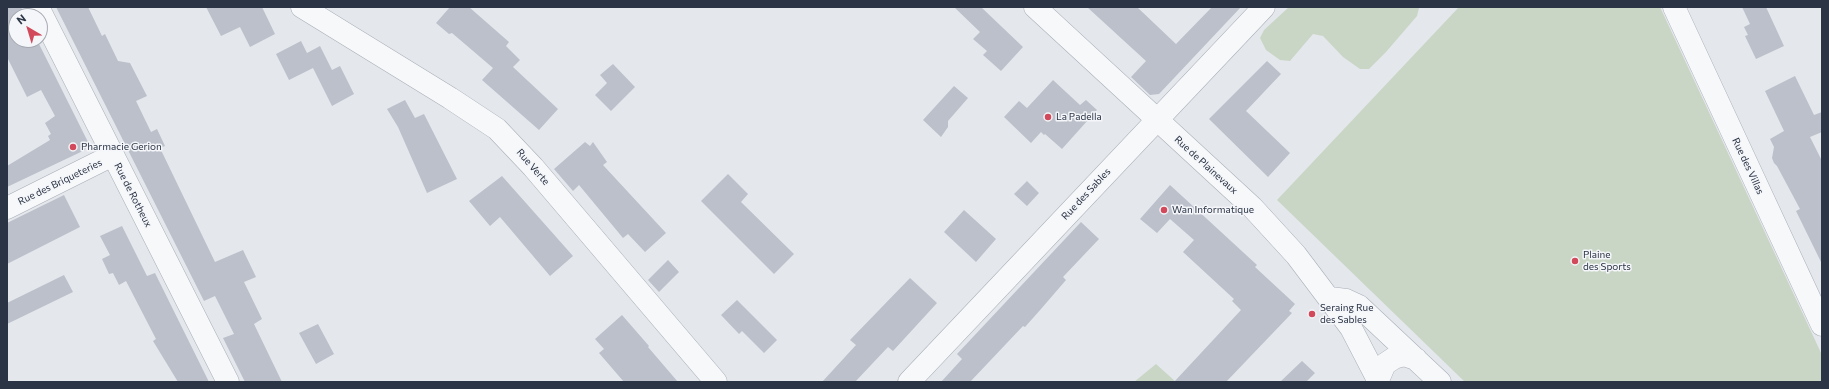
<!DOCTYPE html>
<html>
<head>
<meta charset="utf-8">
<style>
  body { margin:0 }
  #map { position:relative; width:1829px; height:389px; overflow:hidden; background:#e4e7ec; font-family:Commissioner,sans-serif }
  canvas { display:block }
  .frame { position:absolute; inset:0; border:8px solid #2b3445; pointer-events:none }
  .north { position:absolute; left:8px; top:8px; width:40px; height:40px; box-sizing:border-box; background:#f4f6f9; border:1px solid #a4a8b1; border-radius:50%; rotate:322deg; font-size:11px; font-weight:700; line-height:16px; text-align:center; color:#2b3445 }
  .north::after { content:''; display:block; margin:auto; width:14px; height:18px; background:#d1495b; clip-path:polygon(50% 0,100% 100%,50% 72%,0 100%) }
</style>
</head>
<body>
<div id="map">
<canvas width="1829" height="389"></canvas>
<div class="frame"></div>
<div class="north">N</div>
</div>
<script>
const g = document.querySelector('canvas').getContext('2d');
g.lineJoin = 'round';
function fill(path, color) {
  g.fillStyle = color;
  g.fill(path, 'evenodd');
}
function toPath(rows) {
  const path = new Path2D();
  for (const r of rows) {
    path.moveTo(r[0], r[1]);
    for (let i = 2; i < r.length; i += 2) path.lineTo(r[i], r[i + 1]);
  }
  return path;
}
function stroke(path, color, width, dash) {
  g.strokeStyle = color;
  g.lineWidth = width;
  g.lineCap = dash ? 'butt' : 'round';
  g.setLineDash(dash || []);
  g.stroke(path);
}
function write(font, color, halo, rows, align = 'center') {
  g.font = font + ' Commissioner,sans-serif';
  g.lineWidth = 3;
  g.setLineDash([]);
  g.textBaseline = 'middle';
  g.strokeStyle = halo;
  g.fillStyle = color;
  for (const [text, x, y, turn = 0] of rows) {
    g.save();
    g.translate(x, y);
    g.rotate((+turn || 0) * Math.PI / 180);
    g.textAlign = isNaN(turn) ? turn : align;
    if (halo) g.strokeText(text, 0, 0);
    g.fillText(text, 0, 0);
    g.restore();
  }
}
fill(toPath([
  [1289,7,1419,7,1419,8,1417,16,1386,52,1369,69,1360,69,1343,57,1323,36,1313,34,1290,61,1280,60,1266,50,1260,38,1264,30],
  [1459,7,1660,7,1822,355,1822,382,1465,382,1277,200],
  [1156,364,1176,382,1134,382]
]), '#c9d6c5');
fill(toPath([
  [7,7,21,7,25,16,16,16,16,40,37,40,88,142,85,150,7,187,7,166,50,140,48,136,51,134,45,123,55,116,41,90,27,97,7,57],
  [56,7,88,7,102,36,105,34,118,61,130,63,147,96,136,101,151,132,157,129,165,146,160,148,215,262,243,250,256,277,244,282,262,319,254,324,282,382,245,382,223,338,234,334,215,296,204,301],
  [206,7,262,7,275,34,250,47,240,27,221,36],
  [450,7,469,7,509,42,506,46,520,60,513,67,558,109,539,130,482,80,493,68,452,33,449,34,436,23],
  [954,7,981,7,1023,47,1001,71,983,55,987,51,973,39,980,32],
  [1087,7,1137,7,1176,44,1212,7,1241,7,1159,94,1150,95,1131,77,1146,61],
  [1742,7,1766,7,1784,46,1756,59,1745,36,1748,35,1744,27,1750,24],
  [301,41,307,53,320,46,332,70,340,66,354,94,332,106,313,68,289,80,276,54],
  [1267,61,1281,74,1246,111,1290,153,1268,177,1209,119],
  [613,64,635,87,611,111,595,95,607,83,600,75],
  [1795,76,1814,115,1822,112,1822,132,1810,137,1822,161,1822,264,1796,211,1800,209,1777,166,1774,163,1772,158,1774,147,1770,139,1784,131,1765,91],
  [1053,80,1080,105,1086,100,1097,110,1062,149,1045,134,1044,135,1041,132,1031,143,1004,117,1019,101,1027,108],
  [954,86,968,98,948,121,948,127,941,137,923,120],
  [405,100,415,118,424,114,457,179,427,193,398,127,387,109],
  [585,142,590,146,593,142,607,162,603,165,666,233,645,252,628,234,623,238,579,185,573,191,554,169],
  [728,174,748,194,741,202,794,254,774,274,701,201],
  [502,176,573,256,550,276,500,217,490,226,469,201],
  [1027,181,1039,193,1027,206,1014,194],
  [1170,185,1257,265,1255,267,1295,304,1289,311,1292,313,1226,382,1174,382,1241,310,1232,301,1234,299,1183,252,1194,240,1170,219,1157,233,1140,219],
  [64,195,80,227,7,264,7,223],
  [964,210,996,239,976,262,944,232],
  [1081,222,1099,239,1063,277,1066,280,1041,309,1025,327,1023,326,970,382,941,382,962,359,957,354],
  [122,226,147,276,155,273,209,382,178,382,153,341,156,339,126,281,119,285,113,273,109,274,102,259,110,255,100,236],
  [668,260,679,272,659,292,648,280],
  [64,275,73,292,7,324,7,303],
  [910,278,937,303,893,351,888,347,855,382,822,382,856,345,850,340],
  [737,300,777,340,764,353,742,331,739,334,721,315],
  [622,315,649,346,648,347,678,382,624,382,599,353,604,349,595,339],
  [318,324,334,354,316,364,299,333],
  [1302,361,1315,373,1306,382,1280,382]
]), '#bbc0ca');
const minor = toPath([
  [38,7,228,382],
  [302,7,450,98,497,129,533,167,716,382],
  [1035,7,1252,207,1296,255,1351,328,1379,382],
  [1674,7,1822,325],
  [7,208,113,155],
  [1330,298,1346,300,1359,306,1440,382],
  [1378,380,1385,364,1394,358,1404,355,1416,359],
  [909,382,1264,7]
]);
stroke(minor, '#a9aeb7', 23);
stroke(minor, '#f7f8fa', 22);
for (const [x, y, r, color] of [
  [1048,117,4,"#d1495b"],
  [73,147,4,"#d1495b"],
  [1164,210,4,"#d1495b"],
  [1575,261,4,"#d1495b"],
  [1312,314,4,"#d1495b"]
]) {
  const dot = new Path2D();
  dot.arc(x, y, r, 0, 2 * Math.PI);
  g.fillStyle = color;
  g.fill(dot);
  stroke(dot, '#f4f6f9', 1.5);
}
write('10px', '#2b3445', '#f4f6f9', [
  ["La Padella",1056,117],
  ["Pharmacie Gerion",81,147],
  ["Wan Informatique",1172,210],
  ["Plaine",1583,255],
  ["des Sports",1583,267],
  ["Seraing Rue",1320,308],
  ["des Sables",1320,320]
], 'left');
write('10px', '#2b3445', '#f4f6f9', [
  ["Rue de Plainevaux",1206,165,42],
  ["Rue des Villas",1748,166,65],
  ["Rue Verte",533,167,49],
  ["Rue des Briqueteries",60,182,-26],
  ["Rue des Sables",1086,194,-47],
  ["Rue de Rotheux",133,195,63]
]);
</script>
</body>
</html>
